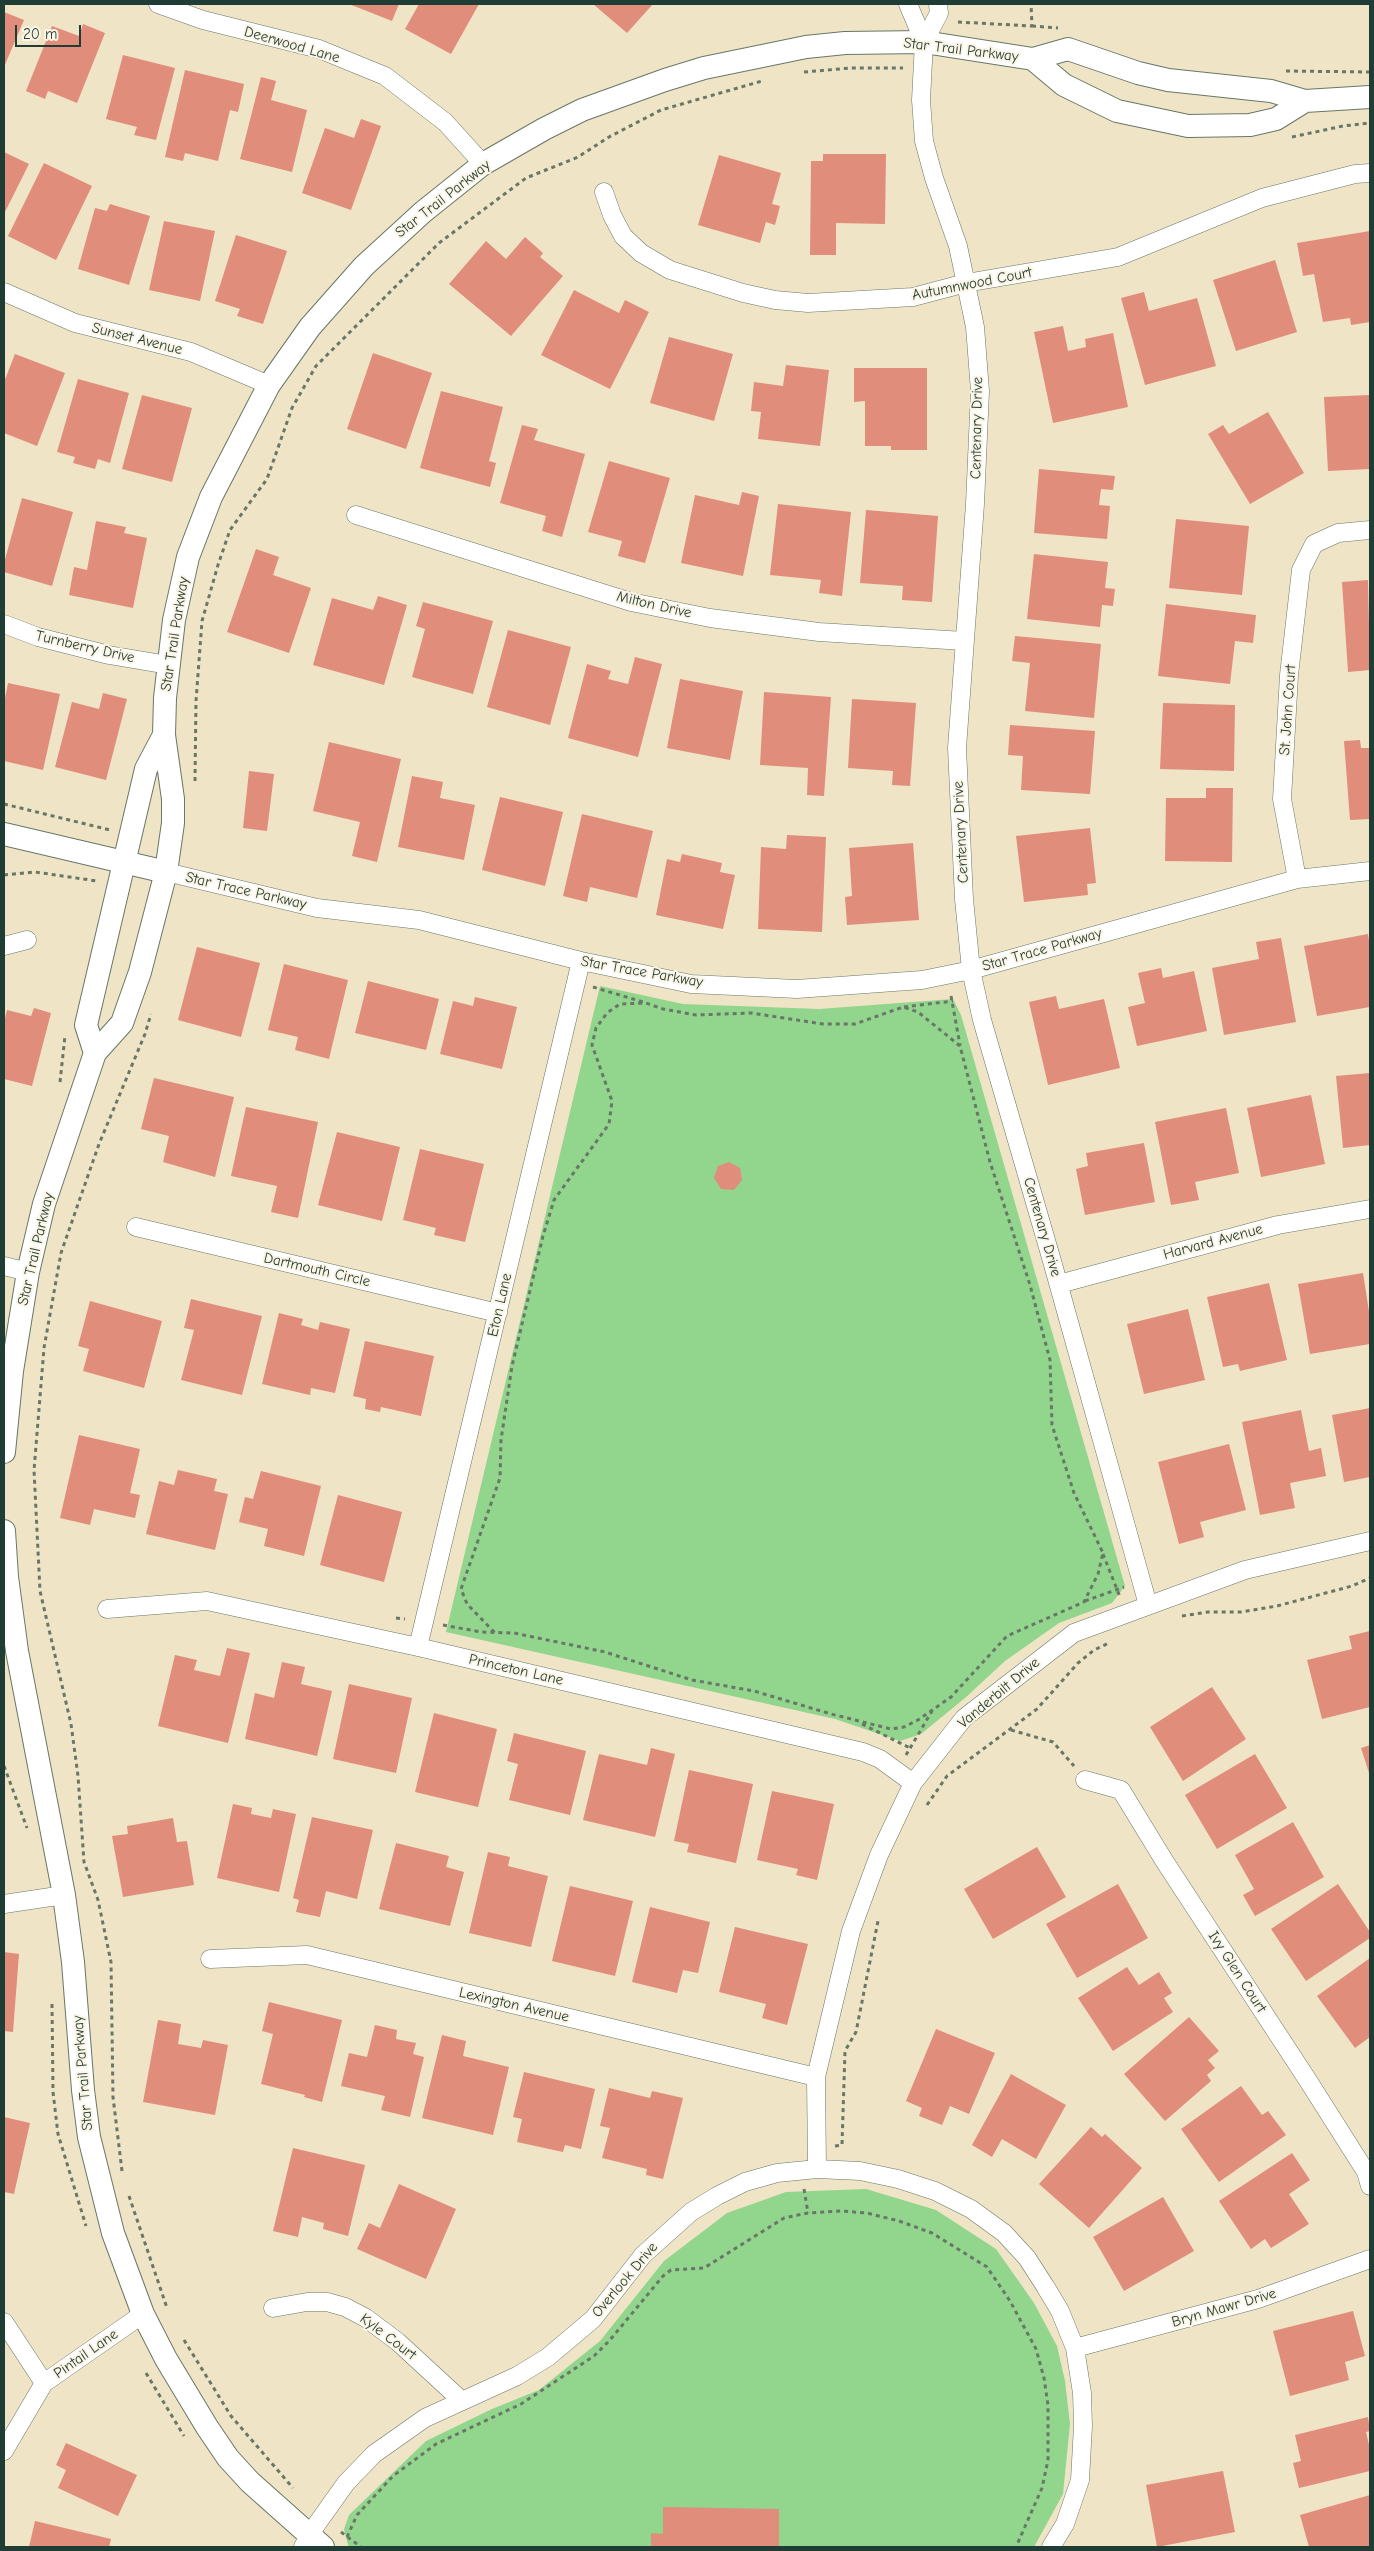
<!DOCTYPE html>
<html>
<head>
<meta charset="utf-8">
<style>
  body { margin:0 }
  #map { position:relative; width:1374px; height:2551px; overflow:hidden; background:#efe4c5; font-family:"Comic Neue",sans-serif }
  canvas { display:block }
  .frame { position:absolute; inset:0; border:5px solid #1f3d34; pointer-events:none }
  .scale { position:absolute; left:15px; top:25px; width:66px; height:22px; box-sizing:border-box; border:2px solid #1f3d34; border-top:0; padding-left:6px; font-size:15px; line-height:18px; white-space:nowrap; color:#1f3d34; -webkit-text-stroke:4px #fcf5e5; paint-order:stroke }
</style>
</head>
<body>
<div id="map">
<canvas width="1374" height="2551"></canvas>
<div class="frame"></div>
<div class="scale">20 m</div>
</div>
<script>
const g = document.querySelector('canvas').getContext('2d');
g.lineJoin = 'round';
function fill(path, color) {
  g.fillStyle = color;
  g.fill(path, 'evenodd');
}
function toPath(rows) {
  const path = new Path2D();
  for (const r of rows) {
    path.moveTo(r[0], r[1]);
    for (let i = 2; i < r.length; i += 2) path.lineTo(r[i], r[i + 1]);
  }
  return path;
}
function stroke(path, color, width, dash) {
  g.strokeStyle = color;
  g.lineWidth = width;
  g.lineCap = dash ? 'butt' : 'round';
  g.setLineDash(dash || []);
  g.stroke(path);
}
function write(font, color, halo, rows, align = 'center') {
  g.font = font + ' "Comic Neue",sans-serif';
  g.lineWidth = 4;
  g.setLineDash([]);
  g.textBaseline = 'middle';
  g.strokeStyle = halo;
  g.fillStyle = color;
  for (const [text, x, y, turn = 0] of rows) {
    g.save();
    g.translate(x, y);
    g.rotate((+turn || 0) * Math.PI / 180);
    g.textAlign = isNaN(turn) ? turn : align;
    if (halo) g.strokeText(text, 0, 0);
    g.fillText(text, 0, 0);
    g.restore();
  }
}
fill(toPath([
  [600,986,683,1004,819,1009,953,999,961,1015,1125,1586,1112,1603,1059,1623,1005,1661,965,1698,921,1734,900,1741,835,1719,446,1632],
  [866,2189,936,2210,996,2249,1034,2303,1057,2346,1065,2381,1070,2424,1063,2494,1034,2547,350,2547,348,2545,344,2529,349,2515,426,2441,492,2409,539,2390,600,2341,664,2261,727,2213,786,2192]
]), '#92d58d');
fill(toPath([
  [349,4,399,4,392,21],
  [419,4,479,4,451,54,405,29],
  [593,4,653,4,627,33],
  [4,12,24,20,4,67],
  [83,24,105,33,77,103,48,91,45,99,26,91,52,26,79,36],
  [123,55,175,68,156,140,134,135,137,127,106,119],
  [185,70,244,84,238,112,230,110,218,161,185,153,183,161,165,157],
  [261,77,276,81,271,100,307,110,292,172,240,159],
  [361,119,381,126,351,210,302,193,325,128,354,138],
  [4,152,29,164,4,214],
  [823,154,886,154,885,224,836,223,836,255,810,255,811,161,823,161],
  [719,155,781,173,772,204,780,206,775,225,766,222,760,243,698,225],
  [44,163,92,186,56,260,8,236],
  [110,204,150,216,129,285,78,269,95,208,107,211],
  [164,221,215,231,200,301,149,290],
  [1370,231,1370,322,1351,325,1350,318,1323,322,1314,274,1303,276,1297,243],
  [236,235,287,251,263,324,237,316,240,309,215,301],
  [525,237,543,253,540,257,563,276,511,336,449,284,486,241,506,259],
  [1275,260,1297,332,1236,351,1213,280],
  [574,290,619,313,625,300,649,312,610,389,541,355],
  [1144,292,1149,311,1197,298,1216,366,1145,385,1121,298],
  [1063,326,1068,351,1086,347,1085,339,1113,333,1128,407,1053,423,1034,332],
  [669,337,733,354,714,421,650,403],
  [373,353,432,373,406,449,347,429],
  [15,354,65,373,37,446,4,433,4,382],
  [786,365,829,370,820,446,758,439,761,412,751,411,754,382,783,386],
  [854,368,927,368,927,450,891,450,891,446,865,446,865,401,854,402],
  [78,379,129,393,110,463,98,459,95,469,73,463,75,457,57,452],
  [441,391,503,407,489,461,496,463,490,487,420,468],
  [142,395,192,408,172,482,122,469],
  [1370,395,1370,469,1328,471,1324,397],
  [1268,412,1304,473,1250,504,1208,434,1223,425,1229,434],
  [522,425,538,429,534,440,585,454,562,537,542,531,546,516,500,503],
  [609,461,670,478,645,563,618,556,622,541,588,532],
  [1039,469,1115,476,1113,490,1101,489,1099,505,1110,506,1107,539,1034,533],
  [742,492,759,496,743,576,681,563,695,495,739,505],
  [22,498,73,512,52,586,4,572,4,563],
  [778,504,851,512,842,596,819,593,821,580,770,575],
  [866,510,938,516,932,602,902,600,903,586,860,583],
  [1176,519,1249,526,1242,595,1169,588],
  [96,521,126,527,124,533,147,538,133,608,69,595,74,567,87,570],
  [256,549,279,557,273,575,311,588,289,653,227,632],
  [1034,554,1108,562,1105,588,1115,589,1113,606,1102,605,1100,627,1027,619],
  [1368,580,1370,670,1348,672,1342,582],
  [378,596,407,605,384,685,313,665,332,598,373,610],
  [423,602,493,621,473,694,412,677,425,629,416,626],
  [1166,604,1256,615,1253,643,1235,641,1230,684,1158,676],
  [508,630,571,647,550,725,487,707],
  [1015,636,1101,644,1094,718,1025,711,1030,663,1012,661],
  [635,657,662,664,638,757,568,738,587,664,611,671,608,679,628,684],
  [680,679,743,691,730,760,667,748],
  [8,683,60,694,43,770,4,761,4,703],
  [764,692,831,697,824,796,807,795,808,768,760,765],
  [103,693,127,699,106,780,55,767,72,702,99,709],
  [852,699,916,703,910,786,892,785,893,771,848,768],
  [1163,703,1235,705,1234,771,1160,769],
  [1010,725,1095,731,1090,794,1021,790,1023,756,1008,755],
  [1360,740,1361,748,1370,748,1370,819,1350,820,1344,741],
  [329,742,401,759,377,862,352,856,360,822,313,811],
  [249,771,274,774,267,831,243,828],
  [412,776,443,782,440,798,475,805,464,860,398,847],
  [1206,788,1233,788,1232,862,1165,861,1166,798,1206,798],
  [500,797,563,812,545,886,482,870],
  [582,814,653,831,637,898,590,887,587,902,563,896],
  [1090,828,1096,883,1087,884,1088,895,1024,902,1016,836],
  [787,835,826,837,822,932,758,929,761,847,786,849],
  [913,843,919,920,847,925,845,897,852,896,849,848],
  [682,854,722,863,720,872,735,875,723,929,656,915,667,859,680,862],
  [1368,934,1370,947,1370,1007,1317,1016,1304,946],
  [1281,938,1296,1022,1224,1035,1212,968,1259,959,1256,942],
  [197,947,260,963,241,1037,178,1020],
  [284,964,348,980,329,1059,295,1050,298,1037,268,1030],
  [1161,968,1163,978,1194,971,1207,1031,1137,1046,1128,1007,1145,1003,1138,973],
  [368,981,439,999,426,1050,355,1033],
  [1056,996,1059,1009,1104,999,1120,1068,1048,1085,1029,1002],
  [475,997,517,1007,502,1069,440,1054,453,1001,473,1006],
  [34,1008,51,1013,32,1086,4,1079,4,1022,7,1010,31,1016],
  [1370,1073,1370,1145,1343,1148,1336,1076],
  [154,1078,234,1097,215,1177,163,1162,169,1136,141,1129],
  [1311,1095,1325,1164,1261,1177,1247,1108],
  [246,1107,318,1122,298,1218,271,1212,277,1186,231,1176],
  [1226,1108,1239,1173,1195,1182,1199,1200,1171,1205,1155,1122],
  [337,1132,400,1147,382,1221,318,1205],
  [1144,1143,1155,1202,1085,1215,1076,1169,1088,1166,1086,1153],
  [420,1149,484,1164,465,1242,434,1235,436,1228,403,1220],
  [729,1162,740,1168,742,1180,734,1190,721,1189,714,1178,718,1166],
  [1363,1273,1370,1318,1370,1344,1310,1354,1298,1284],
  [1269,1283,1287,1360,1240,1371,1238,1364,1223,1367,1207,1297],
  [191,1299,262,1316,242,1395,181,1380,194,1330,184,1328],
  [90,1301,162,1321,144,1388,83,1371,89,1349,78,1346],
  [1188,1309,1205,1380,1144,1394,1127,1324],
  [279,1313,303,1319,301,1325,318,1330,320,1322,350,1329,335,1393,311,1388,310,1395,262,1384],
  [365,1341,434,1356,421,1416,381,1407,380,1412,365,1409,366,1399,353,1396],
  [1370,1408,1370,1477,1344,1482,1332,1415],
  [1301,1410,1309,1451,1321,1448,1326,1476,1290,1483,1295,1508,1260,1515,1242,1422],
  [79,1435,140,1449,130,1493,140,1495,135,1518,94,1509,90,1525,60,1518],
  [1229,1444,1246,1510,1200,1522,1204,1537,1179,1544,1158,1462],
  [178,1470,217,1479,214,1491,228,1494,215,1550,146,1534,159,1481,174,1485],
  [261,1471,321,1486,304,1556,264,1546,268,1529,239,1522,245,1497,253,1499],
  [338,1495,402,1512,384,1582,320,1565],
  [1370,1631,1370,1707,1322,1719,1307,1660,1352,1649,1349,1636],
  [227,1648,250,1653,228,1743,158,1726,175,1655,197,1660,194,1670,220,1676],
  [282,1662,305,1667,301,1684,332,1691,317,1756,245,1739,255,1693,274,1698],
  [349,1684,412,1698,396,1773,333,1759],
  [1212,1687,1246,1739,1183,1781,1150,1727],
  [434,1713,497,1729,478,1807,415,1792],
  [514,1733,586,1751,570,1815,509,1800,518,1764,507,1761],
  [1370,1745,1370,1776,1361,1748],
  [651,1748,675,1754,655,1837,583,1820,599,1754,647,1765],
  [1255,1754,1287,1808,1217,1849,1185,1795],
  [689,1770,753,1784,736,1863,687,1852,689,1844,674,1841],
  [772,1791,834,1804,817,1880,796,1875,798,1869,757,1860],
  [233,1804,252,1808,251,1814,271,1818,273,1809,296,1814,279,1892,217,1878],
  [312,1817,373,1830,357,1899,326,1891,320,1917,296,1912,299,1900,293,1898],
  [173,1818,177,1842,187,1841,194,1885,123,1897,112,1836,128,1834,127,1826],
  [1293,1822,1324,1877,1255,1916,1243,1895,1254,1889,1235,1855],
  [396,1843,449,1856,446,1867,464,1872,450,1926,379,1909],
  [1037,1847,1066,1897,993,1939,964,1889],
  [488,1852,510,1857,508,1866,548,1876,531,1947,469,1933],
  [1118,1884,1148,1938,1077,1978,1046,1924],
  [1338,1884,1370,1932,1370,1938,1306,1981,1271,1929],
  [570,1886,633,1901,615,1976,552,1961],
  [650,1907,710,1922,698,1973,683,1970,677,1993,632,1982],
  [735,1927,808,1944,787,2025,762,2018,766,2004,719,1992],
  [4,1952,19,1954,13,2032,4,2031],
  [1370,1958,1370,2037,1355,2048,1317,1996],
  [1127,1967,1139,1985,1159,1972,1172,1993,1164,1998,1173,2012,1113,2051,1078,1998],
  [269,2002,342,2020,322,2102,304,2097,305,2095,261,2084,273,2034,262,2031],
  [1189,2017,1219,2051,1208,2060,1215,2068,1207,2075,1211,2081,1165,2121,1124,2074],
  [158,2020,181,2024,178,2044,201,2048,203,2040,228,2045,215,2115,143,2102],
  [375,2025,397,2030,396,2039,416,2043,413,2054,424,2057,410,2117,381,2110,385,2096,341,2086,349,2053,367,2057],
  [936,2029,995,2053,969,2114,950,2106,942,2125,919,2116,922,2108,906,2101],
  [442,2035,466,2041,463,2056,509,2067,493,2135,422,2118],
  [524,2072,595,2089,581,2149,565,2145,563,2152,517,2142,522,2119,513,2117],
  [1011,2074,1066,2105,1036,2159,1002,2139,992,2157,972,2145],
  [1241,2086,1262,2115,1268,2111,1286,2135,1219,2182,1181,2129],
  [609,2088,650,2098,652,2091,683,2098,663,2179,646,2175,647,2169,602,2158,610,2128,600,2126],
  [4,2117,30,2123,14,2194,4,2192],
  [1091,2127,1102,2137,1105,2134,1142,2168,1089,2228,1039,2184],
  [293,2148,365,2165,348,2236,323,2229,324,2223,302,2217,298,2237,273,2231],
  [1292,2153,1310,2180,1289,2194,1309,2224,1271,2248,1265,2239,1251,2249,1219,2201],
  [399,2184,456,2209,426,2279,357,2249,369,2223,380,2228],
  [1163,2197,1194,2251,1124,2291,1093,2237],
  [1353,2311,1365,2356,1345,2362,1349,2380,1290,2396,1273,2331],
  [1368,2417,1370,2431,1366,2432,1370,2449,1370,2471,1299,2488,1293,2463,1301,2461,1295,2435],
  [66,2443,137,2475,118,2516,58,2488,66,2470,56,2465],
  [1223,2471,1235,2532,1157,2547,1146,2485],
  [1370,2495,1370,2547,1309,2547,1300,2515],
  [663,2507,779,2509,779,2547,651,2547,651,2533,663,2534],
  [35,2521,111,2539,109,2547,29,2547]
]), '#e18d7c');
const minor = toPath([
  [158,4,203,20,319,49,385,76,445,122,483,164],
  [908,4,924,42],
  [938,4,939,13,924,42,921,100,924,141,934,178,958,246,975,327,980,391,975,504,957,748,964,899,971,970,982,1020,1052,1261,1148,1605],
  [604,192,612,215,623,236,641,253,670,270,743,293,775,300,808,303,913,297,966,283,1118,257,1262,198,1355,174,1370,173],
  [4,292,75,323,191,352,269,385],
  [356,515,631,602,710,618,819,632,964,641],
  [4,624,38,637,109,655,168,665],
  [166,872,317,908,419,920,581,961,691,984,797,989,922,980,971,970,1297,879,1370,871],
  [1297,879,1282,799,1289,675,1301,570,1314,544,1338,533,1370,530],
  [4,946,27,940],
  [136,1227,498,1313],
  [4,1266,28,1272],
  [1059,1284,1278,1225,1370,1209],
  [107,1609,207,1601,418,1647,863,1752,880,1759,913,1783],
  [418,1647,581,961],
  [1085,1780,1121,1790,1165,1862,1307,2079,1366,2172,1370,2186],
  [4,1904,64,1895],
  [210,1959,307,1955,816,2077],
  [817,2169,816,2077,851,1931,879,1855,913,1783,964,1718,1074,1633,1245,1570,1370,1541],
  [273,2308,307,2302,327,2302,345,2307,366,2318,398,2342,461,2400],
  [4,2322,44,2383],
  [1075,2348,1258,2299,1370,2259],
  [4,2451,44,2383,143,2314],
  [303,2547,309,2535,346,2483,374,2454,425,2418,517,2376,548,2357,593,2319,643,2255,691,2212,717,2196,745,2182,777,2173,817,2169,860,2171,898,2179,935,2191,971,2209,1004,2233,1027,2258,1045,2286,1060,2311,1075,2348,1082,2393,1083,2426,1080,2480,1065,2524,1051,2547]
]);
const tertiary = toPath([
  [1033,59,1064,85,1117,111,1188,126,1250,125,1276,119,1305,101],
  [4,834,166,872],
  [95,1053,86,1025,146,769,164,735],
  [4,1452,12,1371,28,1272,44,1204,95,1053,122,1023,140,972,166,872,173,823,173,799,164,735,165,698,174,620,188,557,211,497,269,385,310,327,364,266,423,212,483,164,544,129,582,110,665,80,704,68,806,47,845,43,924,42,1033,59,1068,49,1138,73,1168,80,1271,91,1305,101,1370,97],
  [4,1531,7,1577,17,1651,64,1895,73,1962,83,2090,89,2137,113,2233,143,2314,166,2359,207,2427,228,2458,250,2482,323,2547]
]);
stroke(minor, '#687767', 19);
stroke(tertiary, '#687767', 24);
stroke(toPath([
  [958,22,1032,26,1031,4],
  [1032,26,1058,28],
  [1286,71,1370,72],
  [804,72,851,68,903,68],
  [1292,137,1343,126,1370,123],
  [195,781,196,701,202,621,218,565,230,530,267,479,292,408,316,366,439,243,526,178,578,157,609,137,661,110,762,81],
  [4,804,110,830],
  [4,875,35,872,97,881],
  [593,987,643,1002],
  [951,996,960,1045],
  [904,1007,953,1001],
  [60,1082,65,1036],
  [1103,1554,1120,1597],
  [1085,1601,1124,1587],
  [1182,1616,1208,1612,1241,1612,1277,1606,1352,1586,1370,1578],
  [396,1618,405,1619],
  [443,1625,481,1632,514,1633,605,1652,692,1680,754,1691,831,1714,891,1729,904,1727,918,1720,951,1697,1007,1636,1084,1602,1098,1574,1103,1553,1074,1493,1052,1425,1050,1360,1030,1285,990,1162,960,1046,918,1012,903,1007,855,1024,823,1024,751,1013,696,1015,663,1009,646,1003,620,1004,607,1013,596,1028,592,1045,612,1101,609,1124,554,1200,543,1236,512,1366,501,1440,500,1478,461,1589,467,1604,495,1633],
  [862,1724,910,1748],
  [1011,1730,1053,1742,1074,1766],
  [906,1755,932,1711],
  [4,1766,27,1828],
  [927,1805,947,1776,1037,1709,1078,1663,1094,1650,1109,1643],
  [52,2004,53,2092,58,2134,86,2226],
  [835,2146,842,2145,845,2051,856,2032,878,1921],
  [122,2171,113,2097,111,1962,98,1900,84,1862,78,1776,71,1724,40,1591,34,1470,44,1348,61,1253,99,1144,145,1034,151,1014],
  [804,2189,808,2213],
  [129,2196,167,2308],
  [184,2340,231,2416,293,2488],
  [146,2373,184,2436],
  [341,2532,361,2547],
  [347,2537,357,2515,393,2476,436,2444,521,2404,594,2356,610,2340,663,2276,671,2270,704,2268,784,2218,808,2213,841,2211,867,2213,899,2221,932,2233,987,2267,1010,2301,1036,2349,1044,2378,1048,2405,1048,2460,1042,2488,1016,2547]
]), '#687767', 3, [4, 4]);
stroke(minor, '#fff', 18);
stroke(tertiary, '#fff', 22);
write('15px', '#1f3d34', '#fcf5e5', [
  ["Deerwood Lane",292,45,16],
  ["Star Trail Parkway",961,50,7],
  ["Star Trail Parkway",443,199,-38],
  ["Autumnwood Court",972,284,-11],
  ["Sunset Avenue",137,339,14],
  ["Centenary Drive",977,428,-89],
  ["Milton Drive",654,605,13],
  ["Star Trail Parkway",175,634,-81],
  ["Turnberry Drive",85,647,13],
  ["St. John Court",1288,710,-86],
  ["Centenary Drive",961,832,-93],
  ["Star Trace Parkway",246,891,13],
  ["Star Trace Parkway",1042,950,-16],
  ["Star Trace Parkway",642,972,10],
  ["Centenary Drive",1042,1227,74],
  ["Harvard Avenue",1213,1242,-15],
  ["Star Trail Parkway",36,1249,-77],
  ["Dartmouth Circle",317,1270,13],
  ["Eton Lane",500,1305,-77],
  ["Princeton Lane",516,1670,13],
  ["Vanderbilt Drive",999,1693,-40],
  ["Ivy Glen Court",1237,1972,57],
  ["Lexington Avenue",514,2005,13],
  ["Star Trail Parkway",83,2073,-95],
  ["Overlook Drive",625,2280,-50],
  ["Bryn Mawr Drive",1224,2308,-16],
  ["Kyle Court",388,2337,37],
  ["Pintail Lane",86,2354,-35]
]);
</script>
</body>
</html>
